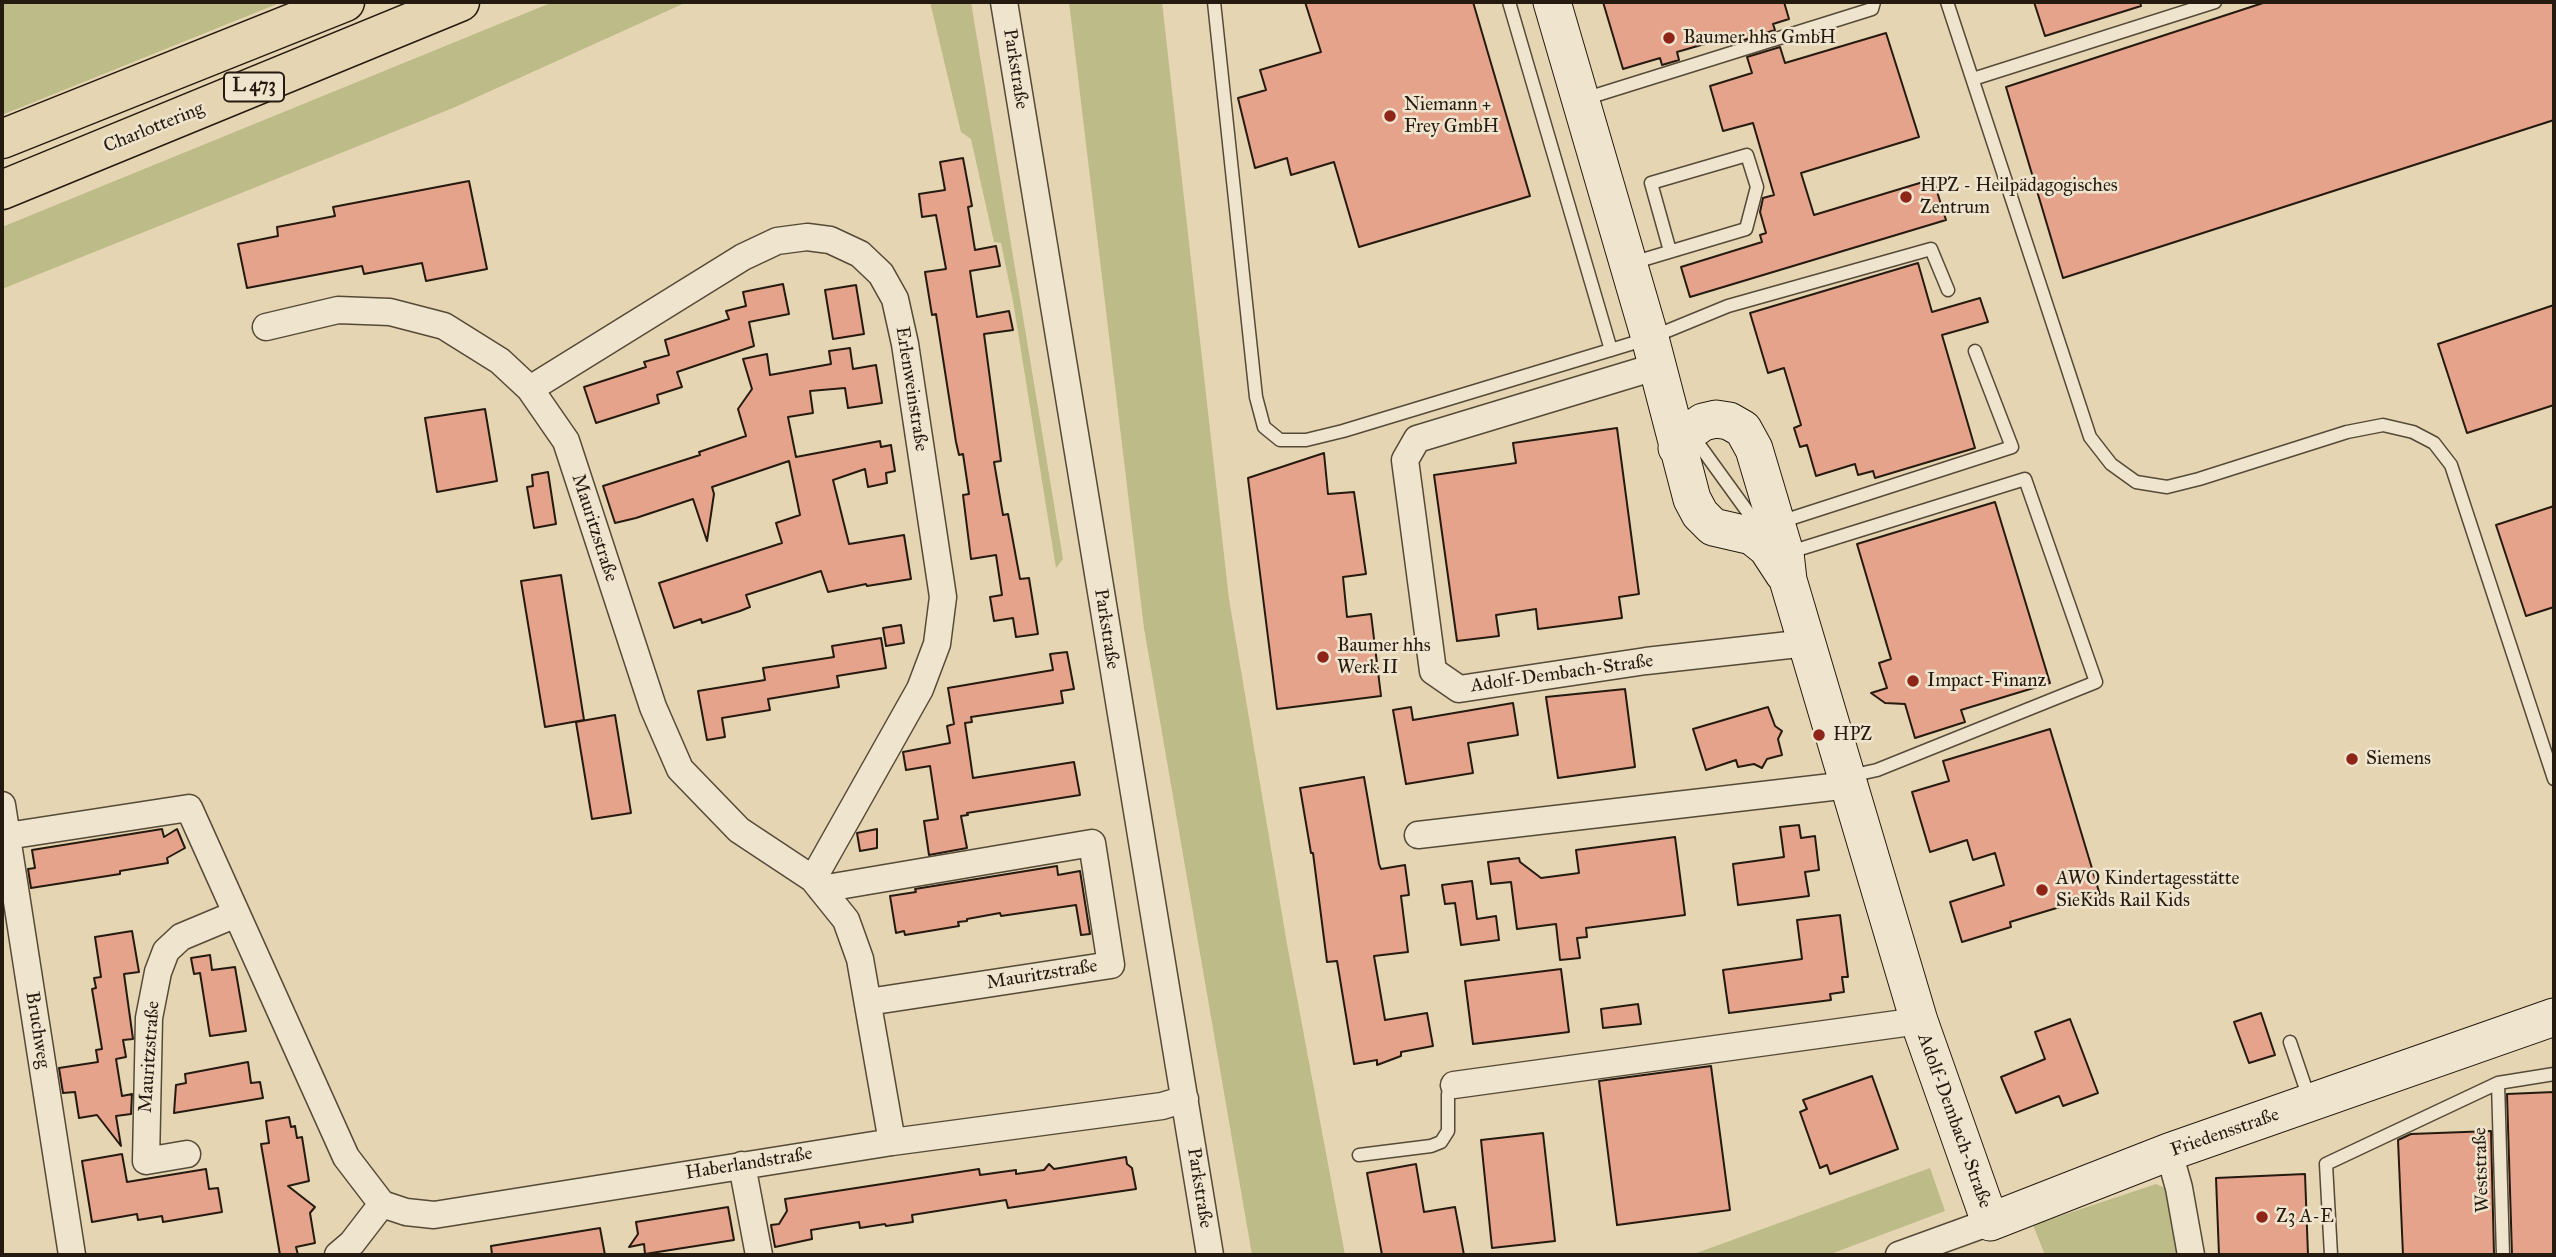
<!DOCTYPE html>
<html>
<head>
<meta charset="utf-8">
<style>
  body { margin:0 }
  #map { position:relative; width:2556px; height:1257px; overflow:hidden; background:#e6d5b3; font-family:"IM FELL Great Primer",serif }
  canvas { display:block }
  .frame { position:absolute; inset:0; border:4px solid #251a0f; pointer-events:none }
</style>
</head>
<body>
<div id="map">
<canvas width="2556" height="1257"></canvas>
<div class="frame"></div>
</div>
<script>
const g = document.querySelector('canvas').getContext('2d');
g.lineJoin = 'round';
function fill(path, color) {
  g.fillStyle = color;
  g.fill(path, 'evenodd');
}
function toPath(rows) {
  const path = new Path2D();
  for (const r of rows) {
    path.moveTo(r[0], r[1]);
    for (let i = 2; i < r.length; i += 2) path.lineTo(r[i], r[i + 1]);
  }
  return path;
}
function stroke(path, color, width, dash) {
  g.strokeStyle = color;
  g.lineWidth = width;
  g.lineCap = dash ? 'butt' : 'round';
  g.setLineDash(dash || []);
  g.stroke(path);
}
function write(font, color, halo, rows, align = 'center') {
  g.font = font + ' "IM FELL Great Primer",serif';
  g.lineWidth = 5;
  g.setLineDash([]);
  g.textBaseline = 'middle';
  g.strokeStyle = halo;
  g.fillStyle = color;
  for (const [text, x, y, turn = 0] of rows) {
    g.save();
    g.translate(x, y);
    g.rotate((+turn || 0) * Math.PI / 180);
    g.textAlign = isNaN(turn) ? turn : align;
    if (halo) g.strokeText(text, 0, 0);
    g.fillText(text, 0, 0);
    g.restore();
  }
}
fill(toPath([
  [2,2,282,2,2,115],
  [553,2,687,2,453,108,2,289,2,227],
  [930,2,971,2,1063,559,1056,568,1013,301,1001,243,994,242,971,139,961,132],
  [1069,2,1162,2,1229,599,1287,944,1345,1255,1252,1255,1144,628],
  [1930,1168,1945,1211,1828,1255,1691,1255],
  [2156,1184,2169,1190,2181,1255,2045,1255,2033,1225]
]), '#bdbb87');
const building = toPath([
  [1305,2,1473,2,1530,196,1359,247,1334,162,1291,175,1287,158,1255,168,1238,98,1266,90,1260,70,1321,52,1305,2],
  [1603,2,1784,2,1789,19,1773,24,1775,30,1741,41,1739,34,1677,52,1679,60,1662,65,1660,58,1623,69,1603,2],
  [2034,2,2140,2,2141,6,2045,36,2034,2],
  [2266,2,2554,2,2554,120,2063,278,2006,87,2266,2],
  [1886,33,1919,137,1801,173,1814,215,1933,179,1946,220,1690,297,1681,267,1762,242,1760,235,1766,233,1760,212,1763,198,1774,195,1753,123,1723,131,1710,86,1752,73,1747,57,1780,47,1785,63,1886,33],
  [963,158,972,206,968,207,975,250,996,246,1000,266,970,271,977,317,1009,311,1013,330,984,334,1001,461,994,462,1003,515,1008,514,1020,579,1029,578,1038,634,1016,637,1013,618,994,621,990,597,1002,595,996,555,971,559,963,495,969,494,963,454,959,455,956,442,936,314,932,315,925,272,946,269,936,215,922,217,919,194,945,190,940,162,963,158],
  [469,181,487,269,426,281,422,263,364,274,362,266,247,288,238,244,278,236,277,227,335,216,333,207,469,181],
  [1918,263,1932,312,1980,298,1988,322,1942,335,1975,448,1875,478,1873,471,1858,475,1855,464,1816,476,1807,445,1800,447,1794,428,1801,425,1784,368,1768,373,1750,313,1918,263],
  [783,284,789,314,749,322,754,346,677,372,682,387,657,395,659,403,596,423,584,387,646,367,644,362,669,355,665,340,729,319,726,311,746,306,743,292,783,284],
  [856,285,864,334,833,339,825,290,856,285],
  [2554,305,2554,405,2467,433,2438,344,2554,305],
  [850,348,853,369,876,365,882,403,848,408,845,388,810,391,813,413,788,417,796,457,880,441,881,447,891,445,895,471,886,473,887,483,868,487,865,469,833,480,849,544,904,535,911,579,867,586,866,584,828,592,821,571,746,595,750,607,740,611,702,623,701,619,674,628,659,583,782,543,776,523,800,515,789,461,712,487,714,494,707,541,693,499,636,518,615,523,603,486,700,455,699,452,746,436,738,409,752,389,743,359,767,354,770,375,831,364,829,351,850,348],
  [485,409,497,481,437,492,425,418,485,409],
  [1617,428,1639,594,1619,597,1622,618,1538,629,1536,609,1496,615,1499,636,1457,641,1434,475,1516,463,1513,443,1617,428],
  [1324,453,1328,494,1354,492,1366,574,1343,577,1347,617,1371,614,1381,696,1277,709,1248,478,1324,453],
  [548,472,556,524,534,528,527,487,533,486,532,475,548,472],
  [1995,502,2050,683,1961,710,1965,722,1915,738,1905,704,1885,703,1871,693,1887,688,1879,663,1891,659,1857,544,1995,502],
  [2554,506,2554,607,2526,616,2496,525,2554,506],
  [561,575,584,720,545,727,521,581,561,575],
  [901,625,904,643,886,646,883,628,901,625],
  [881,638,886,668,837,676,839,687,768,699,770,710,722,718,725,737,707,740,698,691,765,680,763,668,834,657,832,646,881,638],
  [1067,652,1074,689,1061,691,1063,703,971,717,972,722,965,723,973,778,1074,762,1080,795,967,813,968,815,961,816,967,848,929,855,924,821,938,819,930,766,906,770,903,752,950,743,947,726,954,724,948,688,1053,670,1050,654,1067,652],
  [1625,689,1635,767,1558,778,1546,697,1625,689],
  [1513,703,1518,735,1468,743,1473,773,1406,784,1393,710,1411,707,1413,720,1513,703],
  [1768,707,1775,726,1782,731,1778,739,1782,755,1767,759,1762,768,1754,764,1738,767,1736,760,1706,770,1693,729,1768,707],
  [615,715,631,813,592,819,576,722,615,715],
  [2050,729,2100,895,2010,922,2011,927,1962,942,1950,902,2004,885,1995,853,1973,860,1967,840,1930,852,1912,792,1949,781,1943,761,2050,729],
  [1364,777,1379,864,1381,869,1405,865,1409,895,1401,896,1408,952,1374,956,1385,1020,1427,1013,1433,1046,1401,1052,1401,1056,1377,1065,1377,1060,1354,1064,1337,961,1327,962,1313,853,1311,853,1300,788,1364,777],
  [1799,825,1801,838,1815,836,1819,870,1805,872,1809,896,1738,905,1733,864,1784,857,1780,827,1799,825],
  [162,829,164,837,177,829,185,848,167,858,168,863,120,871,120,874,31,888,28,869,35,868,32,850,162,829],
  [877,829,877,848,860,851,857,833,877,829],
  [1675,837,1685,915,1586,928,1587,937,1577,938,1580,958,1560,960,1556,924,1517,929,1511,882,1491,884,1488,862,1519,858,1520,862,1541,878,1579,873,1576,850,1675,837],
  [1057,866,1058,875,1080,871,1090,934,1081,935,1076,905,1001,916,1000,913,967,919,967,921,958,922,959,926,905,935,904,931,896,933,890,896,916,892,915,889,1057,866],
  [1472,881,1477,919,1496,916,1499,940,1461,945,1455,903,1445,904,1442,885,1472,881],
  [1840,915,1848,977,1842,977,1844,992,1830,994,1831,1000,1729,1013,1723,970,1802,959,1797,920,1840,915],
  [132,931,139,972,124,974,133,1039,123,1040,126,1057,116,1059,122,1096,132,1094,131,1114,116,1116,121,1146,97,1115,79,1118,75,1092,63,1093,59,1068,98,1062,96,1050,102,1049,92,989,96,988,94,978,101,977,95,937,132,931],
  [210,955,212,970,235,967,246,1031,210,1036,200,973,194,974,191,958,210,955],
  [1561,969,1569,1032,1473,1044,1465,981,1561,969],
  [1638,1004,1641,1024,1603,1028,1601,1009,1638,1004],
  [2261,1013,2275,1055,2249,1063,2234,1022,2261,1013],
  [2070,1019,2098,1093,2063,1106,2059,1096,2016,1113,2001,1077,2045,1059,2035,1032,2070,1019],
  [248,1062,251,1083,260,1082,263,1098,174,1113,176,1085,186,1083,185,1074,248,1062],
  [1711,1066,1730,1210,1617,1225,1599,1081,1711,1066],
  [1872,1076,1898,1149,1830,1174,1827,1165,1820,1168,1800,1112,1807,1109,1803,1100,1872,1076],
  [2554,1092,2554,1255,2512,1255,2507,1094,2554,1092],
  [289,1117,291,1127,295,1126,297,1138,302,1137,309,1181,288,1186,315,1207,310,1213,315,1243,296,1247,298,1255,280,1255,261,1144,269,1143,266,1121,289,1117],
  [2491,1131,2494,1255,2403,1255,2398,1140,2411,1134,2491,1131],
  [1543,1133,1555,1241,1492,1248,1481,1140,1543,1133],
  [122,1154,127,1182,206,1169,209,1189,218,1188,222,1212,163,1222,162,1216,138,1220,137,1214,92,1222,82,1161,122,1154],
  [1126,1157,1127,1164,1132,1168,1136,1189,1008,1208,1006,1200,912,1215,913,1222,886,1226,885,1224,860,1228,859,1222,811,1230,812,1239,775,1247,771,1225,779,1224,787,1211,785,1199,979,1169,980,1175,1016,1170,1016,1174,1044,1170,1049,1164,1054,1169,1126,1157],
  [1416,1164,1424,1212,1455,1207,1464,1255,1382,1255,1367,1173,1416,1164],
  [2305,1174,2308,1255,2219,1255,2216,1178,2305,1174],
  [728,1207,734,1240,645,1254,644,1244,629,1247,638,1234,636,1222,728,1207],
  [600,1228,605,1255,492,1255,491,1246,600,1228]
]);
fill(building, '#e5a38c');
stroke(building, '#251a0f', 2);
const lane = toPath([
  [1214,2,1256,397,1264,427,1280,440,1306,440,1343,431,1650,338,1728,306,1931,249,1948,290],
  [1509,2,1611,350],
  [1947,2,2090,437,2111,464,2136,482,2167,487,2199,479,2347,432,2383,425,2413,432,2434,443,2451,465,2554,779],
  [1973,79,2215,2],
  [1584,99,1872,9,1874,2],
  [1632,263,1746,229,1757,187,1747,155,1651,183,1670,251],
  [1692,435,1747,511,1757,529],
  [1780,522,2012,447,1975,351],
  [1787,553,2025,479,2096,682,1877,770,1850,776],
  [2290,1042,2309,1098],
  [2498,1083,2503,1255],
  [1359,1155,1431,1146,1441,1142,1448,1131,1448,1094,1454,1085],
  [2331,1255,2326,1164,2498,1083,2554,1074]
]);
const street = toPath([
  [1004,2,1210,1255],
  [266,327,338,310,390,312,444,326,500,361,530,389,566,441,653,707,680,769,739,830,813,879,846,920,860,959,892,1142],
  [1658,366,1417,439,1405,460,1433,671,1459,689,1646,661,1807,643],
  [530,389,743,257,777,241,807,237,830,240,860,254,881,274,895,299,905,344,943,597,937,644,920,689,813,879],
  [2,805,72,1255],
  [1418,835,1849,785],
  [7,836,189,808,346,1157,382,1204],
  [821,889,1092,843,1111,965,868,1002],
  [1454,1085,1919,1021],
  [2169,1152,2179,1188,2191,1255],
  [187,1154,146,1161,149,1018,158,972,166,951,181,937,236,914],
  [742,1165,759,1255],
  [382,1204,406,1212,434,1215,892,1142,1162,1106,1185,1099],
  [338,1255,352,1243,382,1204],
  [1899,1255,1990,1222]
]);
const secondary = toPath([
  [1552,2,1650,338,1692,499,1700,514,1713,527,1752,536,1767,548,1784,574],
  [1677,448,1690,431,1703,422,1716,419,1729,421,1743,429,1754,449,1785,553,1788,580,1919,1021,1990,1222,2169,1152,2554,1017]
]);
const highway = toPath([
  [2,139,345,2],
  [2,190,460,2]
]);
stroke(lane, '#554938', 15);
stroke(street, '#554938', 29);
stroke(secondary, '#251a0f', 39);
stroke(highway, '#251a0f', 41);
stroke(lane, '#efe4ce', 12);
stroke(street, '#efe4ce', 26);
stroke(secondary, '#efe4ce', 37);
stroke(highway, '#e6d5b3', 38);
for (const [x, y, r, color] of [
  [1669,38,7,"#8f2418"],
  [1390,116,7,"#8f2418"],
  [1906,197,7,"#8f2418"],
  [1323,657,7,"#8f2418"],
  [1913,681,7,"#8f2418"],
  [1819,735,7,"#8f2418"],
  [2352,759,7,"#8f2418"],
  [2042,890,7,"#8f2418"],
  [2262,1217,7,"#8f2418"]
]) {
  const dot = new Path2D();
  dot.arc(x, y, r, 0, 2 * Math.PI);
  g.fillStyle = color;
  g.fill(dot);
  stroke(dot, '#efe4ce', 2.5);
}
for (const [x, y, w] of [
  [254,87,60]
]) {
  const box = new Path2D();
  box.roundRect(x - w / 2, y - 14.5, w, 29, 5);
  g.fillStyle = '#efe4ce';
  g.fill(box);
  stroke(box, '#251a0f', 2);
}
write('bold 18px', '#251a0f', null, [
  ["L 473",254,87]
]);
write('19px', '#251a0f', '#efe4ce', [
  ["Baumer hhs GmbH",1683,38],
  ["Niemann +",1404,105],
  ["Frey GmbH",1404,127],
  ["HPZ - Heilpädagogisches",1920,186],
  ["Zentrum",1920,208],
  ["Baumer hhs",1337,646],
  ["Werk II",1337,668],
  ["Impact-Finanz",1927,681],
  ["HPZ",1833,735],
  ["Siemens",2366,759],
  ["AWO Kindertagesstätte",2056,879],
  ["SieKids Rail Kids",2056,901],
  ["Z3 A-E",2276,1217]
], 'left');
write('19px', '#251a0f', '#efe4ce', [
  ["Parkstraße",1015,69,81],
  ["Charlottering",154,128,-22],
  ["Erlenweinstraße",911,389,81],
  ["Mauritzstraße",594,528,72],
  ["Parkstraße",1106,629,81],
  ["Adolf-Dembach-Straße",1562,674,-8],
  ["Mauritzstraße",1042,975,-9],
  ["Bruchweg",37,1030,81],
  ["Mauritzstraße",150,1057,-86],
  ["Adolf-Dembach-Straße",1954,1121,70],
  ["Friedensstraße",2225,1133,-19],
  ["Haberlandstraße",749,1164,-9],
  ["Weststraße",2482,1170,-92],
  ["Parkstraße",1199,1188,81]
]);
</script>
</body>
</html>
